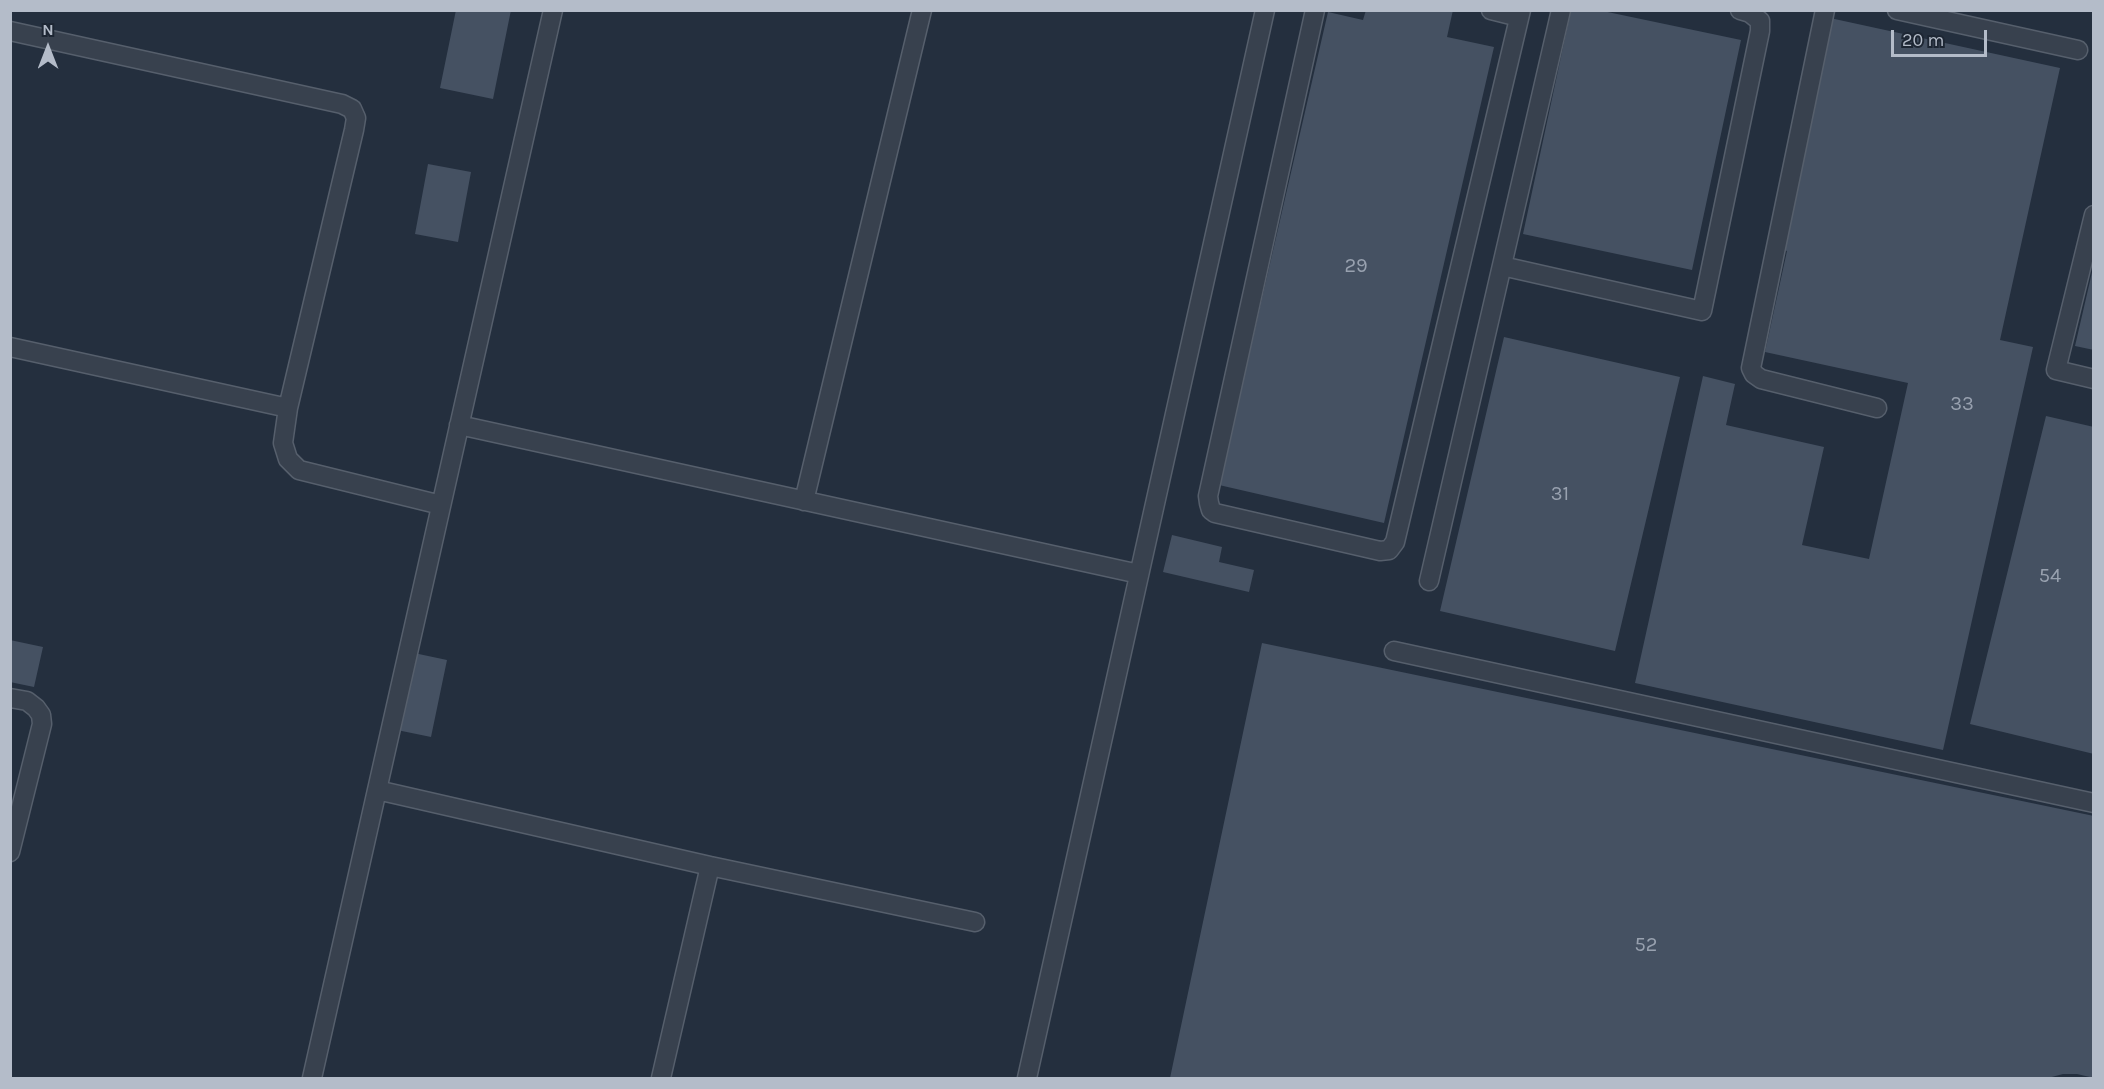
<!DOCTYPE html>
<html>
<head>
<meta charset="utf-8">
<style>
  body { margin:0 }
  #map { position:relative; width:2104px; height:1089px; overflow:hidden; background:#242f3e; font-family:Karla,sans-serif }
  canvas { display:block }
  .frame { position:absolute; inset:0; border:12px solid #b4bcc9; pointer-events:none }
  .north { position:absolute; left:18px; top:18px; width:60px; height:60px; -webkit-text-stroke:4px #1d2633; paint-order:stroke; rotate:0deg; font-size:16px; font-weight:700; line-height:24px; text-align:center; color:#b4bcc9 }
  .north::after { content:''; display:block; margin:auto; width:21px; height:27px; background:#b4bcc9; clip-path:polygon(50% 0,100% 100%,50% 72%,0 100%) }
  .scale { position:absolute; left:1891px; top:30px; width:96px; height:27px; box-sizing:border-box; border:3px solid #b4bcc9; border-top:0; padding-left:8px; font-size:18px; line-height:21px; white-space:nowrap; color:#b4bcc9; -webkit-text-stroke:4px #1d2633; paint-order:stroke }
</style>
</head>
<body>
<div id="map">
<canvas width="2104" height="1089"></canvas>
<div class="frame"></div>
<div class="north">N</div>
<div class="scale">20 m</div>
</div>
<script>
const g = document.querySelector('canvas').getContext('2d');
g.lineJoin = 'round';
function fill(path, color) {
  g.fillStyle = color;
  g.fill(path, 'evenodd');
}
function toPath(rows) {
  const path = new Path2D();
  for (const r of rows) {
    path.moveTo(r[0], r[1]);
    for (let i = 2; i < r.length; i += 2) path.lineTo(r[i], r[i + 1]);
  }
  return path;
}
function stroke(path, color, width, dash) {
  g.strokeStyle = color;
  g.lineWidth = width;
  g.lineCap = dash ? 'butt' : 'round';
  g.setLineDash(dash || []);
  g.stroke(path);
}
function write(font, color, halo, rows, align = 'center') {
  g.font = font + ' Karla,sans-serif';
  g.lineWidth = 4.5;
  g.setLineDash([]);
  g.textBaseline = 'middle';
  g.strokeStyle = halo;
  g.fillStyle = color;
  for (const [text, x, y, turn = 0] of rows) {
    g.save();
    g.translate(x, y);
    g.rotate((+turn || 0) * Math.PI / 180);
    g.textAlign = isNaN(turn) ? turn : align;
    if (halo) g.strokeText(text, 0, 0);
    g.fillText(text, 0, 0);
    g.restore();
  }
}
fill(toPath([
  [456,10,511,10,493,99,440,88],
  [1366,10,1453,10,1447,37,1494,47,1384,523,1219,485,1328,12,1363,20],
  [1571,10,1598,10,1741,40,1692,270,1523,234],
  [1830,18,2060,68,2000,340,2033,347,1943,750,1635,683,1703,376,1735,384,1726,425,1824,447,1802,545,1869,559,1908,383,1765,352,1787,251,1779,249],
  [428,164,471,172,458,242,415,234],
  [2093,268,2094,269,2094,350,2075,346],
  [1504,337,1680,377,1615,651,1440,611],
  [2046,416,2094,427,2094,754,1970,724],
  [1172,535,1222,547,1219,562,1254,570,1249,592,1163,572],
  [10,640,43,647,34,687,10,682],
  [1262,643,2094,816,2094,1078,2077,1074,2063,1074,2048,1078,1170,1078],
  [414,653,447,660,431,737,397,730]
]), '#455162');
const lane = toPath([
  [1315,10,1208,496,1209,503,1211,510,1215,513,1380,551,1389,550,1395,542,1521,10],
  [1491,10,1519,17],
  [1825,10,1751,368,1754,374,1761,379,1877,408],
  [1897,10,2078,50],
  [10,31,342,104,352,109,356,118,354,130,288,408,283,443,288,459,299,470,441,505],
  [2094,215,2056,370,2094,379],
  [1502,266,1702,311,1760,31,1760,21,1750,13,1740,10],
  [10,347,288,408],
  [459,425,1139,574],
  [804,501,922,10],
  [1429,581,1561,10],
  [1394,651,2094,803],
  [10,698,27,701,36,708,41,715,42,724,10,852],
  [377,790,710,866,975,922],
  [312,1078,553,10],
  [661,1078,710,866],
  [1027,1078,1265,10]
]);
stroke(lane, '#565f6c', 21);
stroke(lane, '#38414e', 18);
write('20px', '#98a1af', null, [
  ["29",1356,266],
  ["33",1962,404],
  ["31",1560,494],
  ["54",2050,576],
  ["52",1646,945]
]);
</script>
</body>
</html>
